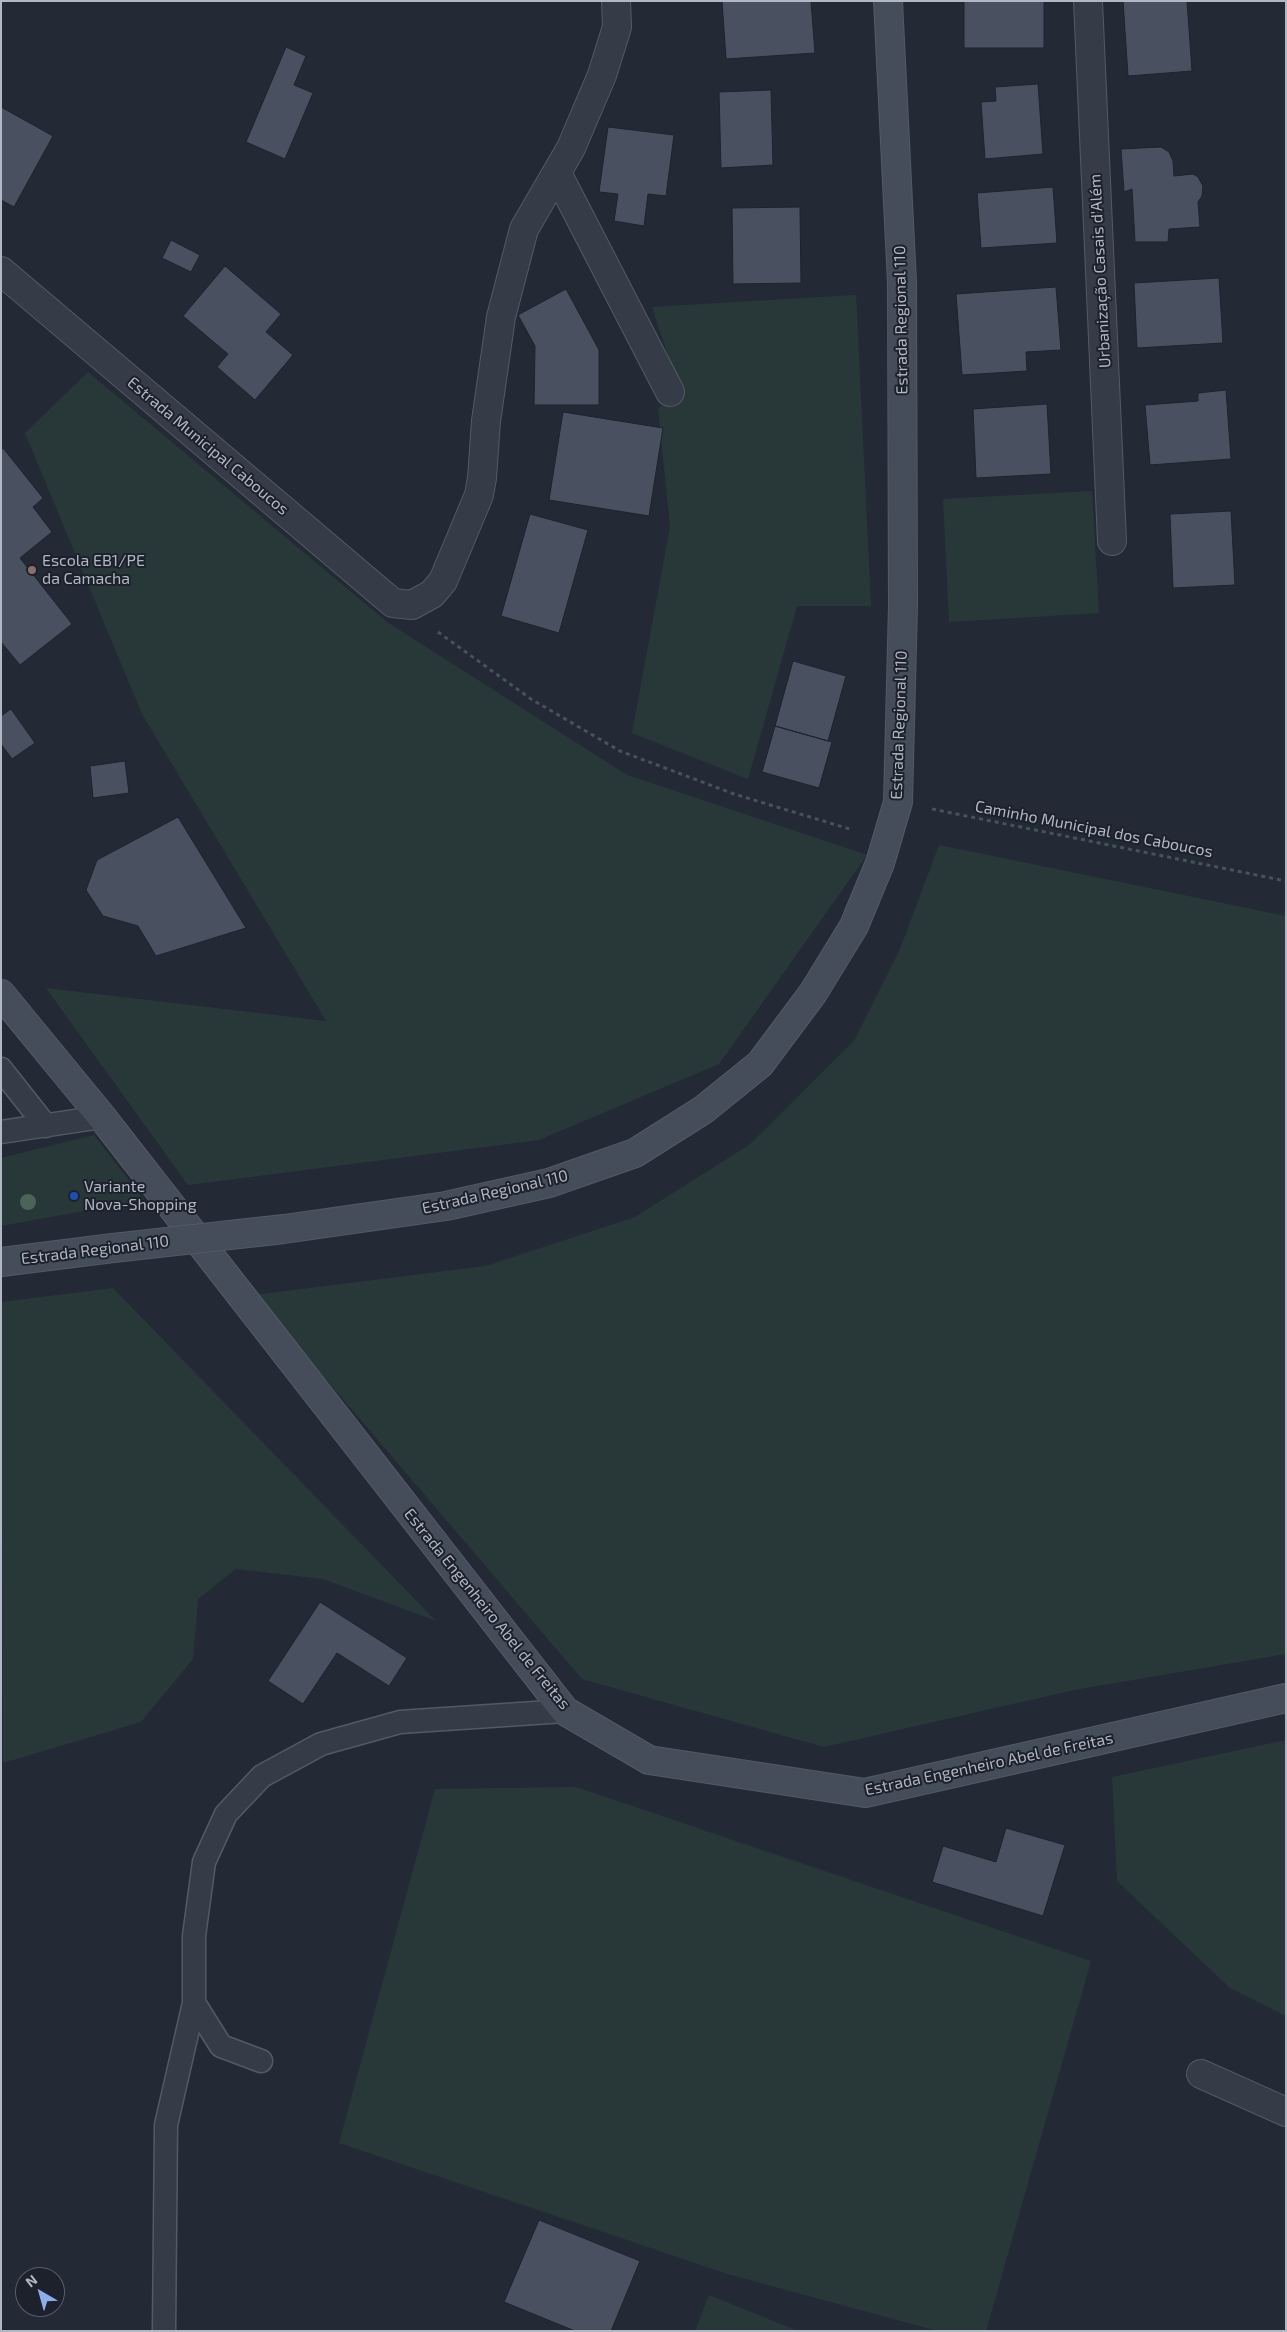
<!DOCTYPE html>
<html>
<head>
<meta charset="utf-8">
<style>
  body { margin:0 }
  #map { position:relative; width:1287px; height:2332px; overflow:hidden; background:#232a36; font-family:"Exo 2",sans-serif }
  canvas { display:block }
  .frame { position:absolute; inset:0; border:2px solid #b1b7c3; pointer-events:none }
  .north { position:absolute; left:15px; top:2267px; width:50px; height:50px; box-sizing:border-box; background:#1c212c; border:1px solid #585d68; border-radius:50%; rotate:322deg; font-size:14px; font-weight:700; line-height:20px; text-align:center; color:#b1b7c3 }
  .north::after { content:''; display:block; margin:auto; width:18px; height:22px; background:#8caded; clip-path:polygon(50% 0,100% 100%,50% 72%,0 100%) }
</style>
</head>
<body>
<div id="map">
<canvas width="1287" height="2332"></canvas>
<div class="frame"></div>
<div class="north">N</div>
</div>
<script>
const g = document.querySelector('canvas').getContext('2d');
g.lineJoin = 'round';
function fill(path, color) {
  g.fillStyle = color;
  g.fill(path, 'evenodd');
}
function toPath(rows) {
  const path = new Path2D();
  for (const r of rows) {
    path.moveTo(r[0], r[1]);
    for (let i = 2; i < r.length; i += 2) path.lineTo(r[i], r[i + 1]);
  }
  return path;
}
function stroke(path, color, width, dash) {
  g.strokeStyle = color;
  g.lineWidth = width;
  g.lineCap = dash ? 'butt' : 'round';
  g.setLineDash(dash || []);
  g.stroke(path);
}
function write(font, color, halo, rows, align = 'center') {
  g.font = font + ' "Exo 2",sans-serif';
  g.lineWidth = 4;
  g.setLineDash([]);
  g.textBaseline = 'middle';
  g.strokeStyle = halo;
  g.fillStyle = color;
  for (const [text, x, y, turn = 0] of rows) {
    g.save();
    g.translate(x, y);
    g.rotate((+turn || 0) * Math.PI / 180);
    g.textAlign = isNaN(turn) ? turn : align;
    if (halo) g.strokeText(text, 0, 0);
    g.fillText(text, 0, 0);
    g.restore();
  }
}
fill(toPath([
  [856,295,871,606,797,606,748,779,632,733,670,527,658,408,682,398,652,307],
  [88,372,387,622,627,775,867,855,719,1064,539,1140,188,1185,46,988,326,1021,142,714,25,433],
  [1092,491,1099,613,949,622,943,499],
  [939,845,1286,916,1286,1654,1074,1690,824,1747,582,1679,254,1295,486,1266,635,1217,749,1145,854,1041,900,949],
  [94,1135,144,1200,1,1226,1,1158],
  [113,1288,436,1621,323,1579,236,1569,198,1599,193,1659,141,1722,3,1763,1,1302],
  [1286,1740,1286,2016,1230,1988,1117,1881,1112,1777],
  [576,1787,1091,1961,986,2331,938,2331,731,2275,339,2143,435,1789],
  [709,2295,798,2331,695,2331]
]), '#283839');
const building = toPath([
  [722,1,811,1,815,53,726,59,722,1],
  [964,1,1044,1,1044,48,964,48,964,1],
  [1123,1,1187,1,1192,71,1128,76,1123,1],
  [286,47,306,56,294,85,313,93,285,159,246,142,286,47],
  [1038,84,1043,154,985,159,981,102,996,101,995,87,1038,84],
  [771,90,773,165,721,168,719,92,771,90],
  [1,107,53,136,14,207,1,200,1,107],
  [608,127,674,135,666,196,648,194,644,226,614,221,618,194,599,192,608,127],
  [1161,147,1169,152,1173,161,1174,176,1193,174,1198,177,1203,186,1202,196,1198,202,1200,227,1169,229,1168,242,1135,242,1132,189,1124,192,1121,149,1161,147],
  [1053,187,1057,243,981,248,977,193,1053,187],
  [800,207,801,283,733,284,732,208,800,207],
  [171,240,200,255,191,272,162,258,171,240],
  [225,266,281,314,266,332,293,355,255,400,217,367,228,354,183,316,225,266],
  [1219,278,1223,343,1137,348,1134,283,1219,278],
  [1056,287,1061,350,1026,352,1027,371,962,375,956,294,1056,287],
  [566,289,599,350,599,405,534,405,535,346,518,315,566,289],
  [1226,390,1231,459,1150,465,1145,405,1198,401,1198,393,1226,390],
  [1047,404,1051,474,976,478,973,409,1047,404],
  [563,412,663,428,649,516,549,500,563,412],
  [3,448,43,498,33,507,52,532,20,558,72,624,20,665,1,642,1,450,3,448],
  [1231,511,1235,585,1173,588,1170,514,1231,511],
  [530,514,588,530,559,633,501,616,530,514],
  [793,661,846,676,828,741,775,726,793,661],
  [11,709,35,743,12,759,1,744,1,716,11,709],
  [775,726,832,742,819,788,762,772,775,726],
  [125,761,129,793,93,798,90,766,125,761],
  [178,817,246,928,156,956,138,926,103,916,86,890,97,860,178,817],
  [320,1602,407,1658,389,1686,337,1653,303,1704,268,1681,320,1602],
  [1006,1828,1065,1845,1043,1916,932,1882,943,1846,996,1862,1006,1828],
  [539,2220,640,2261,611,2331,575,2331,504,2302,539,2220]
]);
fill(building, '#495160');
stroke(building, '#1e232e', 1);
const service = toPath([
  [1,1069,46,1126],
  [1,1132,102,1117],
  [194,2003,221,2046,261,2061],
  [164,2331,166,2125,194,2003,194,1936,204,1862,226,1814,262,1776,321,1744,400,1722,565,1711]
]);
const minor = toPath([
  [1088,1,1112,541],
  [558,175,670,392],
  [1,271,393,603,412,605,432,594,443,581,479,495,482,478,486,421,501,317,524,229,571,148,602,75,617,27,616,1],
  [1201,2074,1286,2112]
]);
const secondary = toPath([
  [1,994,102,1117,565,1711,649,1760,865,1793,1286,1698],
  [284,1229,446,1206,549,1183,635,1153,703,1110,760,1064,813,993,854,926,880,863,898,802,903,605,902,283,888,1],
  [1,1262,113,1248]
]);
stroke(service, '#545a65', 25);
stroke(minor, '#545a65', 30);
stroke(secondary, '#545a65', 30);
stroke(toPath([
  [438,632,531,699,620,751,734,794,853,830],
  [932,809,1286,881]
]), '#445457', 3, [4, 4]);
stroke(service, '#363c47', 22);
stroke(minor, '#363c47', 28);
stroke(secondary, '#454c5a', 28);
const secondaryBridge = toPath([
  [113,1248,284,1229]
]);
stroke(secondaryBridge, '#545a65', 30, []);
stroke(secondaryBridge, '#454c5a', 28);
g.fillStyle = '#4b6359';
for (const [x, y] of [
  [28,1202]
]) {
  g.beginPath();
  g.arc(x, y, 8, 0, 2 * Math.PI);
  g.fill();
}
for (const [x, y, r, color] of [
  [32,570,5,"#8d6e63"],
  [74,1196,5,"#1a4fb4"]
]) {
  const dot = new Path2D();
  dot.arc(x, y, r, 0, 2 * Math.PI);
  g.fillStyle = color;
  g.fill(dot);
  stroke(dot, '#1c212c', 2);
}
write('16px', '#b1b7c3', '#1c212c', [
  ["Urbanização Casais d'Além",1100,271,-93],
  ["Estrada Regional 110",901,320,-91],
  ["Estrada Municipal Caboucos",208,446,40],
  ["Estrada Regional 110",899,725,-88],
  ["Caminho Municipal dos Caboucos",1094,829,11],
  ["Estrada Regional 110",495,1192,-13],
  ["Estrada Regional 110",95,1250,-7],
  ["Estrada Engenheiro Abel de Freitas",487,1609,51],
  ["Estrada Engenheiro Abel de Freitas",989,1764,-12]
]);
write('16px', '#b1b7c3', '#1c212c', [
  ["Escola EB1/PE",42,561],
  ["da Camacha",42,579],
  ["Variante",84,1187],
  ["Nova-Shopping",84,1205]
], 'left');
</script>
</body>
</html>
